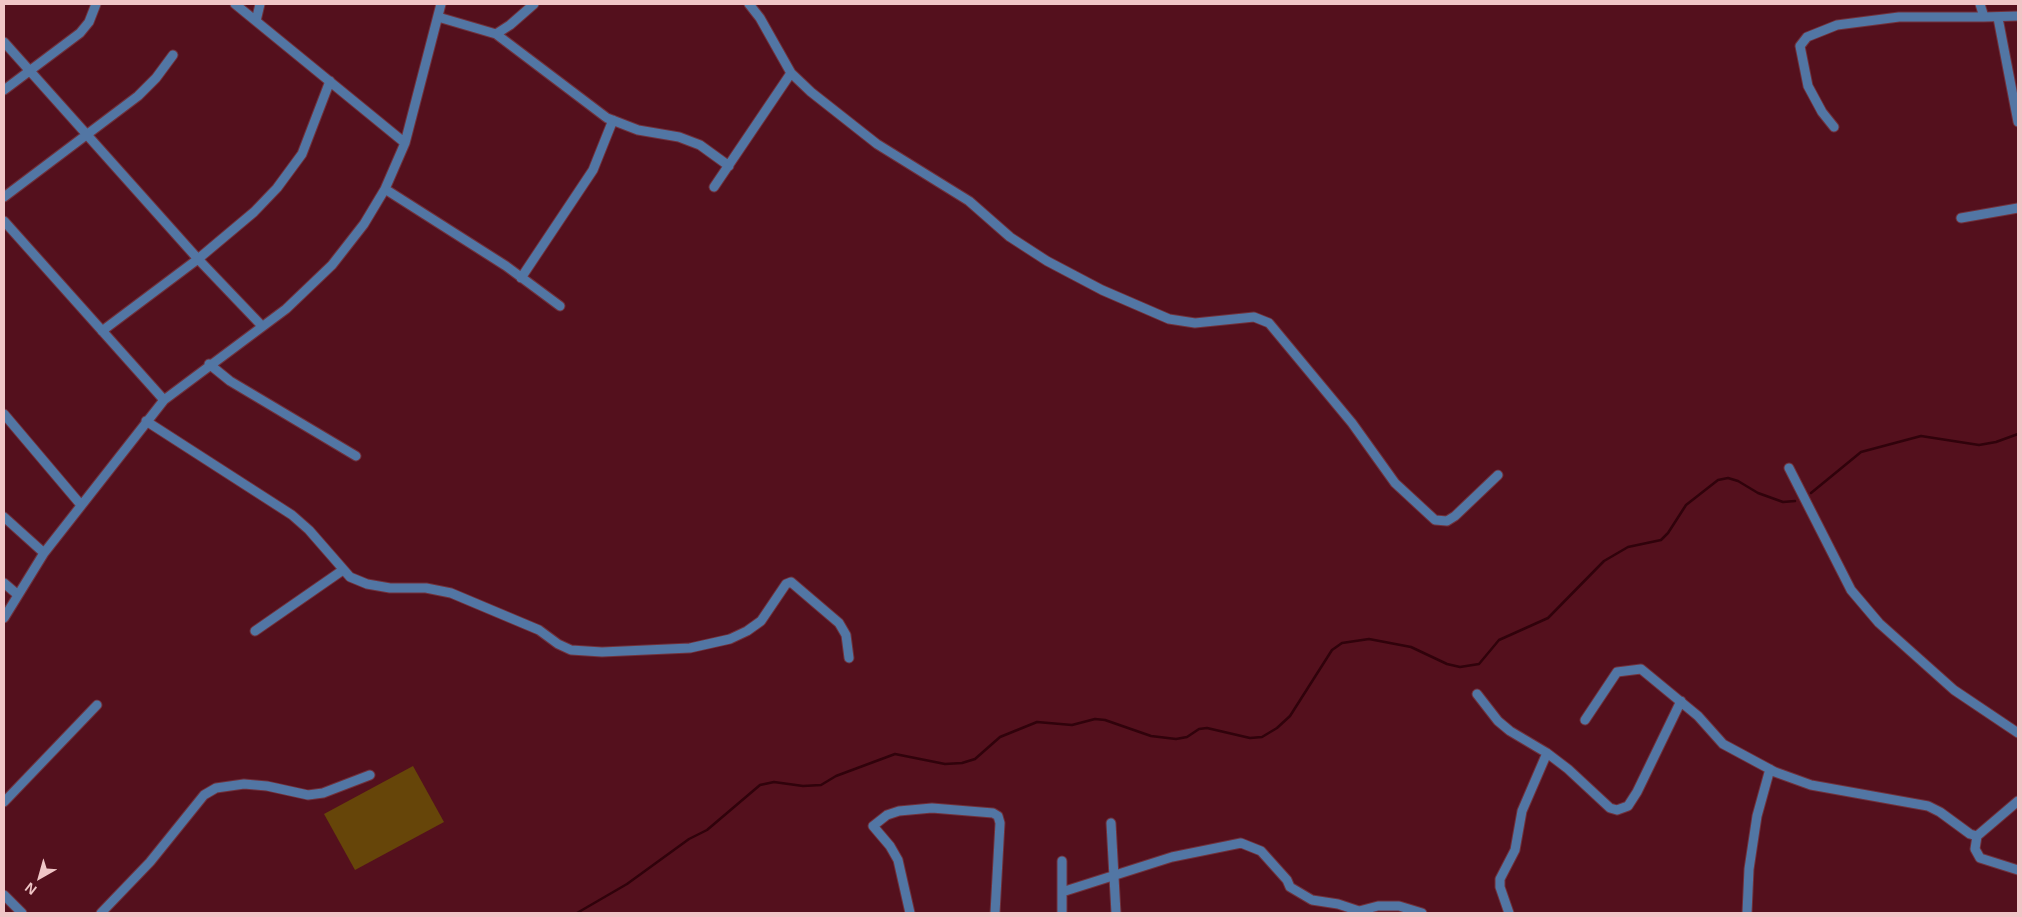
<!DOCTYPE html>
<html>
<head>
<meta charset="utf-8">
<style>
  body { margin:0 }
  #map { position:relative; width:2022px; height:917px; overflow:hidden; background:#54101d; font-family:Helvetica,sans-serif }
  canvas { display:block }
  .frame { position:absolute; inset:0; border:5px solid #f0c6c7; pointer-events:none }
  .north { position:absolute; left:15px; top:852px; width:50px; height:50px; -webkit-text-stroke:4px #54101d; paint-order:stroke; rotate:218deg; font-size:14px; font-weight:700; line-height:20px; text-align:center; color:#f0c6c7 }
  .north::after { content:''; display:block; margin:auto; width:18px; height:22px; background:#f0c6c7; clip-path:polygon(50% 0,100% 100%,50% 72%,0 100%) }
</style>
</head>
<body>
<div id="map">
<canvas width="2022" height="917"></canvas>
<div class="frame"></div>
<div class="north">N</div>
</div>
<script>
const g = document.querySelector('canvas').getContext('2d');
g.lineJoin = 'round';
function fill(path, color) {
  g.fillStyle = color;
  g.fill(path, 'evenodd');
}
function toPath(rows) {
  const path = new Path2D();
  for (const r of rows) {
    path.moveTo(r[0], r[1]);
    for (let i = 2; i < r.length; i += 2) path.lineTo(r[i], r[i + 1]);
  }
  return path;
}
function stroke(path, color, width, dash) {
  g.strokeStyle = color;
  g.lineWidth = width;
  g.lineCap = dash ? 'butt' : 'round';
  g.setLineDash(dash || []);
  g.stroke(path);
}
fill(toPath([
  [413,766,444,822,355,870,324,814]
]), '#664509');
stroke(toPath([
  [1811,493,1861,452,1921,436,1979,445,1996,442,2018,434],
  [577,913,627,884,689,839,707,830,760,785,774,782,803,786,821,785,836,776,895,754,945,764,962,763,975,759,1000,737,1037,722,1072,725,1095,719,1105,720,1151,736,1176,739,1187,737,1199,729,1207,728,1250,738,1262,737,1277,728,1290,716,1332,650,1342,643,1369,639,1411,647,1447,664,1460,667,1479,664,1499,640,1548,618,1604,561,1628,547,1661,540,1668,533,1686,505,1718,480,1728,478,1738,481,1758,493,1783,502,1795,501]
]), '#30020b', 2.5);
const minor = toPath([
  [235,4,405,143],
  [749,4,760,18,791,73,811,92,877,144,969,201,1010,237,1047,261,1102,290,1169,319,1195,323,1254,317,1269,323,1352,423,1395,483,1435,520,1447,521,1455,516,1498,475],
  [1980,4,1984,17,2018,16],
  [438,17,496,34,607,118,638,130,679,137,700,145,729,166],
  [1998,18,2018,122],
  [256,21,260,4],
  [496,34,510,25,534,4],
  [4,42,198,259,262,326],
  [4,90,80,33,89,22,96,4],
  [1834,127,1822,112,1808,86,1800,46,1807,37,1837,25,1899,17,1984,17],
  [714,187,791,73],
  [385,189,506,266,560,306],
  [4,197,138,96,156,78,173,55],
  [1961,218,2018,208],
  [4,221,164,400],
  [521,278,593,170,613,120],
  [102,331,198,259,254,212,277,188,302,154,330,81],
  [209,364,230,381,356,456],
  [4,414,81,505],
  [146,421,292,515,309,530,350,577,367,584,390,588,426,588,451,593,539,630,558,644,571,650,602,652,690,648,730,639,747,631,761,621,786,584,791,582,839,623,846,635,849,658],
  [1789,468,1851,590,1879,623,1954,690,2018,733],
  [4,517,44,553],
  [4,583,18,595],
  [4,618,44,553,164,400,286,309,332,265,364,224,385,189,405,143,441,4],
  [255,631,343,570],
  [1477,694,1498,721,1510,731,1547,753,1568,769,1610,808,1617,810,1628,806,1637,792,1681,701],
  [1585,720,1617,672,1641,669,1698,716,1723,744,1775,772,1811,785,1928,806,1940,812,1970,834,1977,836,2018,801],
  [4,802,97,705],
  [1111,823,1116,913],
  [1977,836,1975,849,1980,858,2018,870],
  [1062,861,1062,913],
  [1062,892,1172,857,1241,843,1261,851,1287,880,1290,887,1312,900,1338,904,1359,911,1378,906,1399,906,1422,913],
  [4,895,22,913],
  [101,913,150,862,204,795,216,788,244,784,267,786,308,795,323,793,370,775],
  [910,913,898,860,890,846,873,826,887,815,899,811,932,808,993,813,998,816,1000,823,995,913],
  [1509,913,1500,887,1500,879,1515,850,1522,811,1547,753],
  [1747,913,1749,869,1757,816,1770,769]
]);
stroke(minor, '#70313c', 11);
stroke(minor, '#5276a4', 9);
</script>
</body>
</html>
